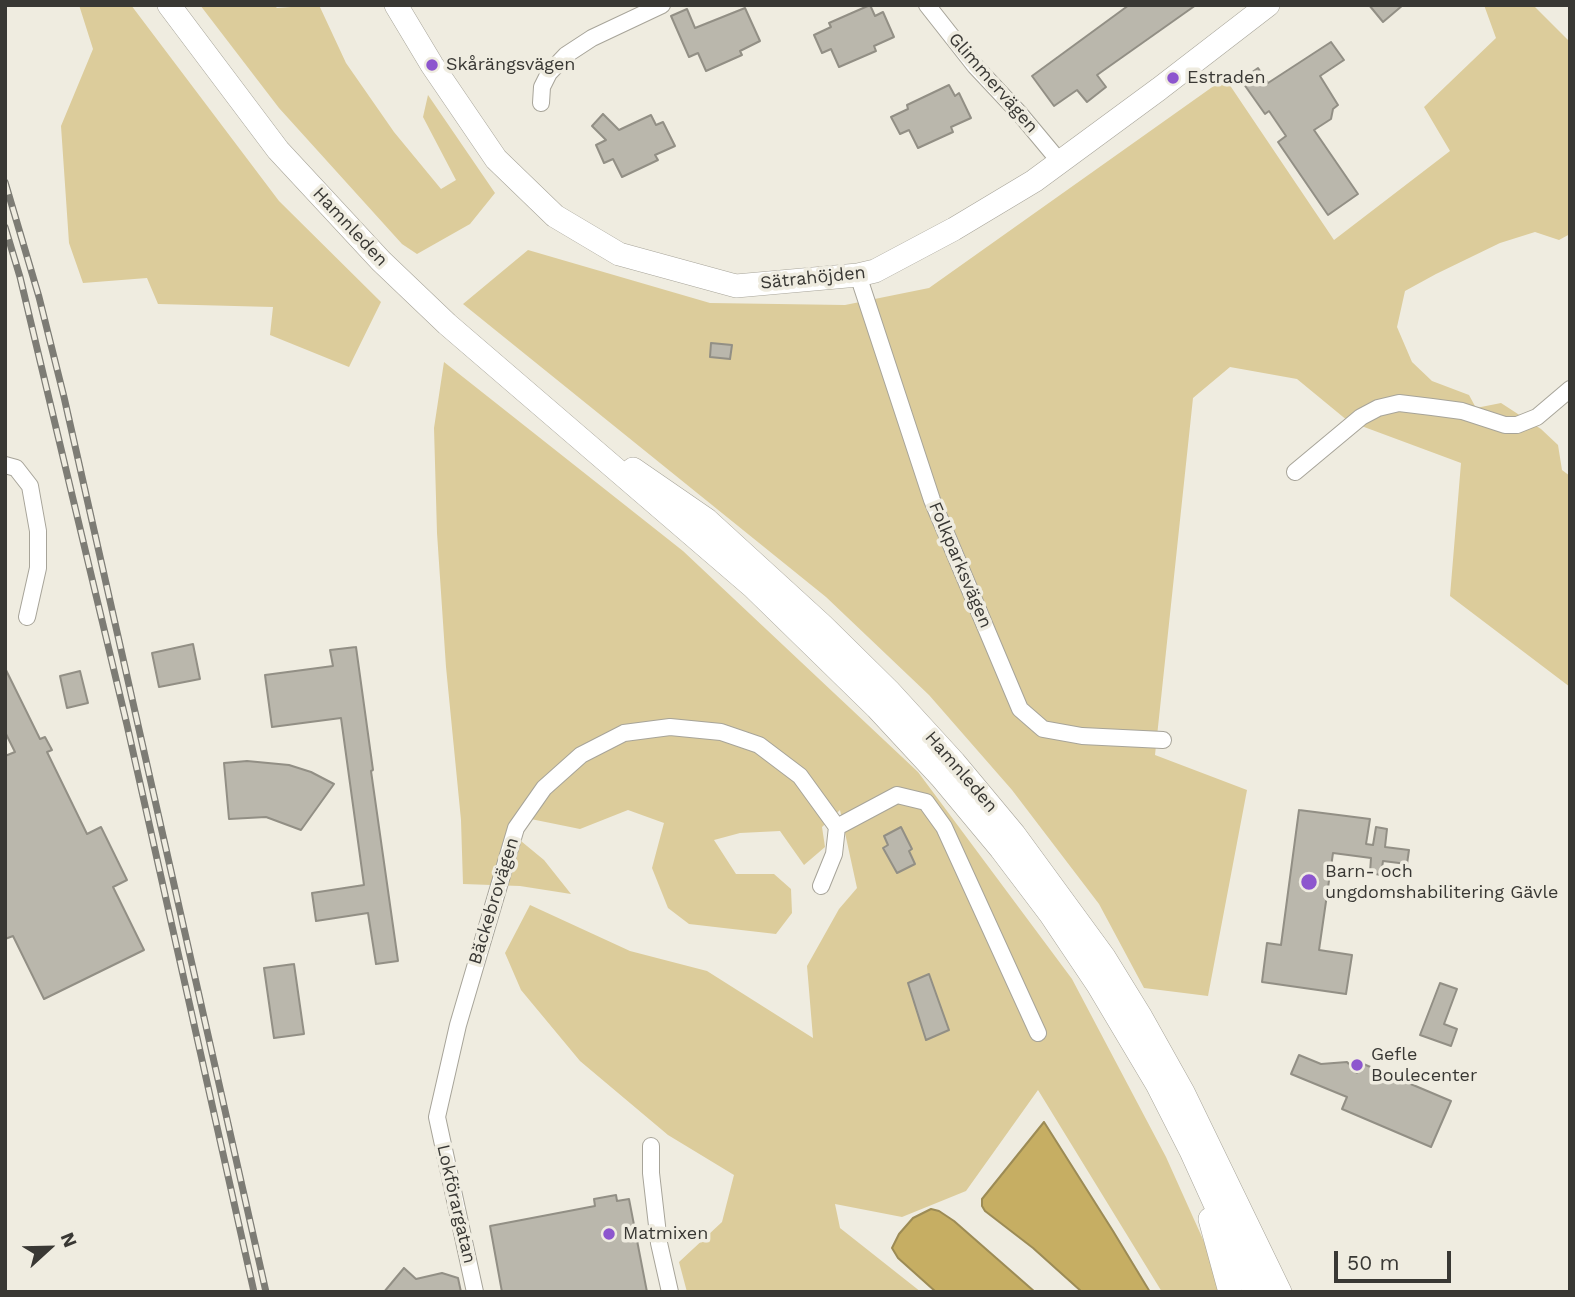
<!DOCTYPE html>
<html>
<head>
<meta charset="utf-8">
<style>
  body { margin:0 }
  #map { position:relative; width:1575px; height:1297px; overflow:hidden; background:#efece0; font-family:"Work Sans",sans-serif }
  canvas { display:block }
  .frame { position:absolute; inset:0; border:7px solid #393834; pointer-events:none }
  .north { position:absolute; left:14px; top:1213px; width:70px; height:70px; -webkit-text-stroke:5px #efece0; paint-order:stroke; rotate:68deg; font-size:19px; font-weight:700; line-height:28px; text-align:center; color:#393834 }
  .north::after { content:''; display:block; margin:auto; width:24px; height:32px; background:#393834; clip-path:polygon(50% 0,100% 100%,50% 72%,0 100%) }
  .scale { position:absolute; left:1334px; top:1251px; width:117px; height:32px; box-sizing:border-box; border:4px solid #393834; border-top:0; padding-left:9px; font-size:21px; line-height:24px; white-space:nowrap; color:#393834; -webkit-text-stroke:5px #efece0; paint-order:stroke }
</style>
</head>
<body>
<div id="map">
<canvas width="1575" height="1297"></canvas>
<div class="frame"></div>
<div class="north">N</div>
<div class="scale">50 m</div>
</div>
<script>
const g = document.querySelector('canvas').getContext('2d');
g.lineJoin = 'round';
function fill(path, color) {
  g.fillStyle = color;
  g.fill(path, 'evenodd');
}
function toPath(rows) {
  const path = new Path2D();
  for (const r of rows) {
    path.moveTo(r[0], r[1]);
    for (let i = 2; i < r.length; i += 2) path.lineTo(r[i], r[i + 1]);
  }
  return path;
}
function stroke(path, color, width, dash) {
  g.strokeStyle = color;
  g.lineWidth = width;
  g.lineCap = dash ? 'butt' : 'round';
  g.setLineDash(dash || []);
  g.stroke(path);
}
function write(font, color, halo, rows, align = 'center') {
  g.font = font + ' "Work Sans",sans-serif';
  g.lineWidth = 7;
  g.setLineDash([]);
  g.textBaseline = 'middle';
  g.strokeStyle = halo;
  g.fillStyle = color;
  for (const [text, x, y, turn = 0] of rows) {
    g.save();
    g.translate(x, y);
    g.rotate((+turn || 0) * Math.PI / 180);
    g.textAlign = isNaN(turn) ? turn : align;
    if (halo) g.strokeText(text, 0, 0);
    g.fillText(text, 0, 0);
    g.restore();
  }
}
fill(toPath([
  [79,5,131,5,279,201,381,302,349,367,270,335,273,307,158,304,147,278,83,283,69,243,61,126,93,49],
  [200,5,274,5,277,8,319,5,346,63,394,132,441,189,456,180,423,117,428,95,495,193,470,224,417,254,402,244,279,108],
  [1484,5,1533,5,1570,42,1570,234,1559,240,1535,232,1500,243,1436,274,1405,291,1397,327,1412,362,1432,381,1469,395,1476,408,1501,403,1541,429,1558,445,1562,470,1570,476,1570,687,1450,596,1461,463,1348,421,1297,379,1230,367,1193,398,1155,755,1247,790,1208,996,1144,988,1099,904,1012,790,929,695,826,597,463,304,528,250,710,303,845,305,929,288,1225,78,1334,240,1450,151,1424,107,1496,38],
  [444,362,683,551,918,772,1072,979,1166,1157,1210,1255,1221,1292,1162,1292,1038,1090,966,1191,902,1217,835,1204,840,1228,921,1292,687,1292,679,1262,722,1222,734,1175,668,1135,580,1061,521,990,505,953,530,905,630,951,707,971,813,1038,807,966,839,909,857,888,840,810,822,827,825,847,804,865,780,831,740,833,714,840,736,874,774,874,791,889,792,913,776,934,689,924,668,908,652,868,664,823,628,810,580,829,516,816,510,832,544,860,571,894,520,886,463,884,461,820,446,667,437,533,434,428]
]), '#dccc9b');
const water = toPath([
  [1044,1122,1113,1231,1150,1292,1082,1292,1033,1248,985,1211,982,1206,982,1199,1044,1122],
  [931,1209,939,1211,954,1221,1035,1292,936,1292,898,1258,892,1248,899,1234,913,1218,931,1209]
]);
fill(water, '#c6ae63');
stroke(water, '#9c8b55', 2);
const building = toPath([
  [870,5,875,16,883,12,894,37,874,46,876,51,839,67,831,49,822,53,814,35,831,27,829,23,870,5],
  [1129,5,1196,5,1097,75,1106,87,1087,102,1077,90,1054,106,1032,76,1129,5],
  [1369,5,1403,5,1383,22,1369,5],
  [745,8,760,41,740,51,742,55,706,71,698,53,689,57,671,16,687,9,695,28,745,8],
  [1331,42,1344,60,1320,76,1338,105,1333,109,1331,119,1314,130,1358,194,1328,215,1278,142,1286,136,1269,111,1265,114,1241,80,1258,68,1268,83,1331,42],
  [949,85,955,96,959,93,971,118,951,127,953,132,918,148,909,130,900,134,891,117,908,109,907,105,949,85],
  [603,114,619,130,651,115,656,125,663,122,675,146,655,155,658,160,622,177,613,159,604,163,596,145,606,140,592,126,603,114],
  [711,343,732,345,730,359,710,357,711,343],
  [193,644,200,679,159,687,152,653,193,644],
  [356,647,373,770,371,771,398,961,376,964,368,913,316,921,312,893,364,885,341,718,272,727,265,675,333,666,330,650,356,647],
  [5,668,40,739,45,737,52,750,47,752,87,834,101,827,127,880,113,887,144,950,44,999,13,936,5,939,5,756,15,752,5,732,5,668],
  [80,671,88,703,67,708,60,676,80,671],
  [247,761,289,765,311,772,334,784,301,830,266,817,229,819,224,763,247,761],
  [1299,810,1370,819,1366,844,1373,845,1376,827,1387,829,1385,847,1409,850,1407,864,1383,861,1381,875,1370,873,1371,858,1333,853,1319,950,1352,955,1346,994,1262,982,1267,943,1281,945,1299,810],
  [901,827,912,849,909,851,915,864,897,873,883,848,888,845,884,836,901,827],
  [294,964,304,1034,274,1038,264,968,294,964],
  [929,974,949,1030,926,1040,908,983,929,974],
  [1440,983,1457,989,1444,1024,1457,1029,1451,1046,1420,1035,1440,983],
  [1299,1055,1321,1064,1347,1062,1357,1073,1361,1063,1451,1101,1431,1147,1342,1109,1347,1097,1291,1074,1299,1055],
  [616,1195,617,1201,629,1199,647,1292,502,1292,490,1226,595,1206,594,1199,616,1195],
  [404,1268,416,1279,442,1273,458,1278,461,1292,384,1292,404,1268]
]);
fill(building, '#bab7ac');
stroke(building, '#928f85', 2);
const street = toPath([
  [927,5,975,66,1020,114,1060,162],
  [541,103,542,87,549,73,566,55,592,38,662,5],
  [858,275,932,500,1020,709,1043,729,1082,736,1163,740],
  [5,465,16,468,30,486,38,531,38,568,27,617],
  [1295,472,1361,417,1378,408,1399,403,1432,407,1462,411,1505,425,1517,425,1537,417,1570,389],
  [837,827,897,795,926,802,944,827,1038,1033],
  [651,1146,651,1173,659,1243,670,1292],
  [475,1292,437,1117,458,1025,516,828,544,788,581,755,624,733,670,727,721,732,759,745,800,776,837,827,834,854,821,886]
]);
const secondary = toPath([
  [169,5,278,150,381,261,447,324,753,587,877,708,941,777,1001,849,1051,915,1098,985,1157,1084,1191,1151,1255,1292],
  [396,5,432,65,496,159,555,216,619,254,736,286,858,275,875,271,954,229,1034,181,1159,89,1268,5],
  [633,469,707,520,822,625,890,692,954,762,1014,834,1104,957,1141,1017,1183,1092,1280,1292],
  [1210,1219,1230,1292]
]);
stroke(street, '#a7a499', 18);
stroke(secondary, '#a7a499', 24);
stroke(street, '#fff', 16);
stroke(secondary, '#fff', 23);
const rail = toPath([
  [5,182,39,297,64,397,266,1292],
  [5,227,20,277,127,725,254,1292]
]);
stroke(rail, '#7d7c75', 7);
stroke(rail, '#efece0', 4.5, [13]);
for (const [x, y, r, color] of [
  [432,65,7,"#8d56ce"],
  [1173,78,7,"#8d56ce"],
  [1309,882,9,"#8d56ce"],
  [1357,1065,7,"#8d56ce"],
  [609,1234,7,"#8d56ce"]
]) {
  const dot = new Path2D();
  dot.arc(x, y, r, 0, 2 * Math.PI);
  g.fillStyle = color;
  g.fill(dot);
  stroke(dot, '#efece0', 2.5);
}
write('18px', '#393834', '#efece0', [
  ["Skårängsvägen",446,65],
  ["Estraden",1187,78],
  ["Barn- och",1325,872],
  ["ungdomshabilitering Gävle",1325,893],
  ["Gefle",1371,1055],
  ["Boulecenter",1371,1076],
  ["Matmixen",623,1234]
], 'left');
write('18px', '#393834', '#efece0', [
  ["Glimmervägen",993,83,49],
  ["Hamnleden",350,227,47],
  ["Sätrahöjden",813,278,-6],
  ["Folkparksvägen",960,565,67],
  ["Hamnleden",961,772,49],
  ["Bäckebrovägen",494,901,-73],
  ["Lokförargatan",456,1204,77]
]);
</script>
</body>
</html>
